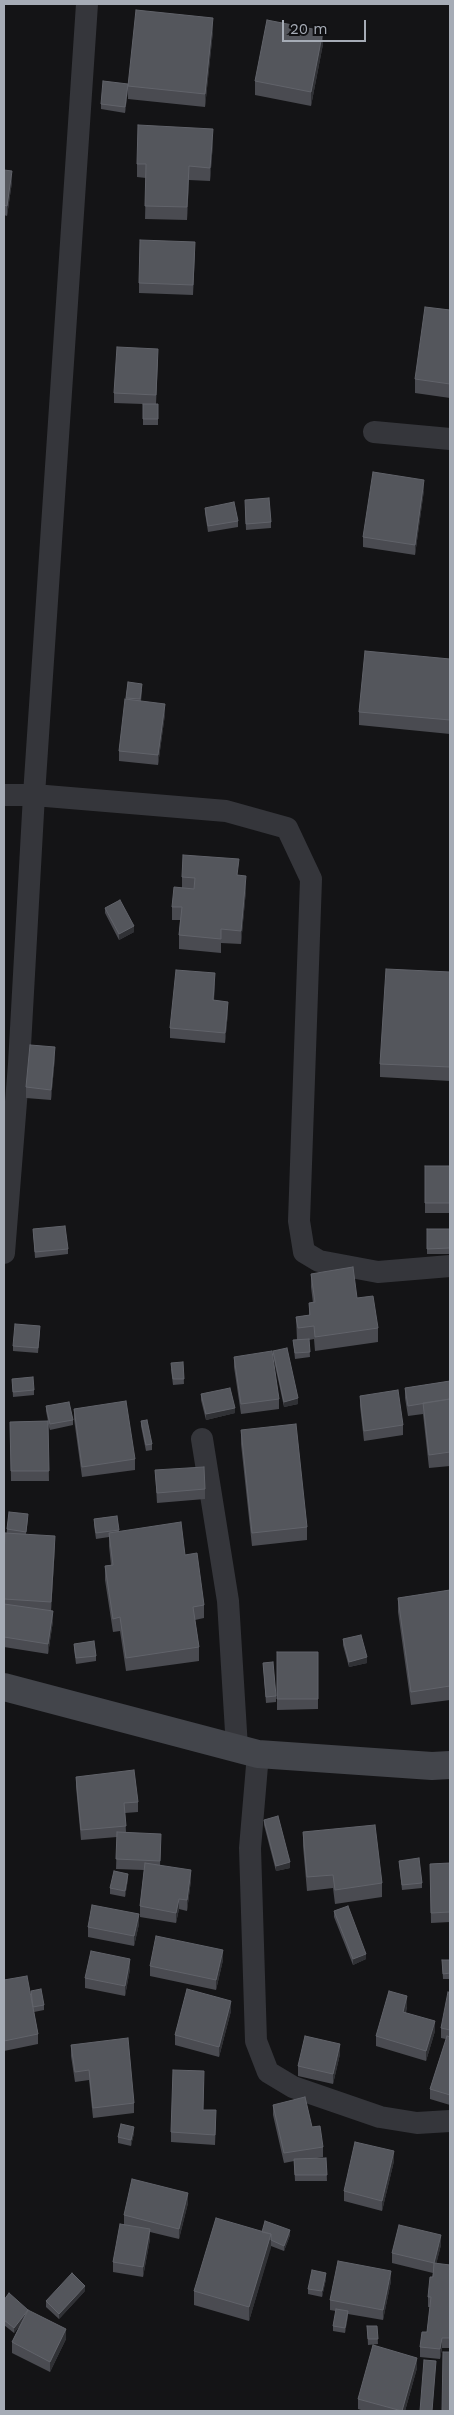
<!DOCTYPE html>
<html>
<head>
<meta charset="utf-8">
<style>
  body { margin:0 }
  #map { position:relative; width:454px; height:2415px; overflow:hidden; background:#141416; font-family:"Work Sans",sans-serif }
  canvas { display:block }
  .frame { position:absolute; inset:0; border:5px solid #a6acb6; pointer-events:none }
  .scale { position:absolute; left:282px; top:20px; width:84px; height:22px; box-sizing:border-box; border:2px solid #a6acb6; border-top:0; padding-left:6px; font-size:15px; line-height:18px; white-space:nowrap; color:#a6acb6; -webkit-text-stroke:4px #0f0f11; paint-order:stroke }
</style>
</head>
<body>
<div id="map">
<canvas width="454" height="2415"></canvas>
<div class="frame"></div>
<div class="scale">20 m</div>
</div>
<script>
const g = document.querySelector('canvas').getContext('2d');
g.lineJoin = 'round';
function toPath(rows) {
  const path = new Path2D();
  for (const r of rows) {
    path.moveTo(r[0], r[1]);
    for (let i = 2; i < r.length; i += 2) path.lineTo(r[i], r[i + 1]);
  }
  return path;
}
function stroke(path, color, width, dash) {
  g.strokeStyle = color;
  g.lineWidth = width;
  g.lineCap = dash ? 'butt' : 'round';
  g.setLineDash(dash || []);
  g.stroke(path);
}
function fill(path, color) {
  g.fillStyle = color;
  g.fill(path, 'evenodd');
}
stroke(toPath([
  [374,432,450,439],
  [4,795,34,795,226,811,287,828,311,879,299,1221,304,1252,319,1261,378,1272,450,1266],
  [4,1253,19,1064,34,795,87,4],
  [202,1439,228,1601,237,1748],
  [258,1754,250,1848,256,2041,268,2072,293,2087,380,2117,417,2123,450,2121]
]), '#35363b', 22);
stroke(toPath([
  [4,1687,258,1754,432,1766,450,1765]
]), '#43454b', 28);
fill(toPath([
  [213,31,205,107,128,99,128,90,125,113,101,109,101,104,128,84],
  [323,44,311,106,255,95,255,81],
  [213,143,210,181,189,180,187,220,145,219,146,178,137,177,137,164],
  [4,170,12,182,7,216,4,215],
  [195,252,193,295,139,293,139,283],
  [450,310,450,398,415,393,415,379],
  [158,359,156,404,158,404,158,425,143,425,143,404,114,403,114,393],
  [424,490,415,555,363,547,363,537],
  [245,506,271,522,271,528,246,530],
  [205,508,238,521,238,527,208,532,205,513],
  [450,659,450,734,359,725,359,712],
  [128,682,142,690,141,701,165,714,158,765,119,761,119,751],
  [239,875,246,890,241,944,221,943,221,953,179,949,179,935,180,920,172,920,172,907,182,888,182,877],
  [105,908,134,932,119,940,105,913],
  [450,972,450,1081,380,1077,380,1064],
  [215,983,214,1000,228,1012,225,1043,170,1038,170,1028],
  [55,1057,51,1100,26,1098,26,1087],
  [425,1166,450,1166,450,1213,425,1213],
  [33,1229,68,1249,68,1254,35,1258],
  [427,1229,450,1229,450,1254,427,1254],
  [311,1274,357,1298,378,1328,378,1342,315,1351,314,1339,309,1340,310,1357,295,1359,293,1340,297,1340,296,1317,309,1315,309,1303,313,1303,311,1287],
  [40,1332,38,1353,13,1351,13,1346],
  [273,1351,298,1404,284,1407,273,1356],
  [234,1357,279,1399,279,1409,241,1414,234,1367],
  [183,1362,184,1384,173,1385,171,1369],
  [12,1379,34,1390,34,1395,13,1397],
  [450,1381,450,1466,429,1468,423,1414,408,1416,405,1398,405,1388],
  [201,1394,235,1413,206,1420,201,1400],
  [360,1396,403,1425,403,1435,364,1441,360,1406],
  [46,1406,73,1420,73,1425,50,1430,48,1424,49,1481,11,1481,10,1422,48,1421,46,1411],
  [74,1409,135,1459,135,1470,82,1477,74,1419],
  [141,1421,152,1444,152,1450,146,1451,141,1426],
  [241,1430,307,1527,307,1540,252,1546,241,1444],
  [155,1470,205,1489,205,1499,157,1503],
  [117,1516,119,1531,185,1555,204,1605,204,1618,195,1620,199,1647,199,1661,126,1671,120,1631,113,1632,105,1580,105,1566,111,1565,109,1546,109,1537,96,1539,94,1525,94,1519],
  [28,1519,26,1534,55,1546,51,1611,53,1621,48,1654,4,1647,4,1559,7,1529],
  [450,1590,450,1700,411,1705,398,1612,398,1598],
  [343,1639,367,1663,349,1667,343,1645],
  [74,1644,96,1656,96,1661,76,1664,74,1649],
  [277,1652,318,1652,318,1709,277,1710],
  [263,1663,276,1696,276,1702,266,1703],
  [76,1777,138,1802,138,1812,125,1813,126,1832,161,1844,160,1865,191,1880,187,1911,179,1909,176,1923,140,1917,140,1906,144,1870,116,1869,117,1837,81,1840,76,1787],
  [264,1820,290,1868,276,1871,264,1825],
  [303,1832,382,1883,382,1897,335,1904,333,1888,307,1891,303,1846],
  [399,1861,422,1883,422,1888,402,1890],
  [450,1863,450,1922,431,1923,430,1864],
  [128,1879,125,1897,110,1894,110,1888],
  [334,1911,366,1959,353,1965,334,1917],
  [139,1924,134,1946,88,1937,88,1927],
  [223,1960,216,1990,150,1976,150,1966],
  [442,1960,450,1960,450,1979,443,1979],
  [130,1969,125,1996,85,1988,85,1978],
  [4,1980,31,1996,31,1991,44,2005,44,2010,34,2012,38,2034,38,2044,4,2051],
  [450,1993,450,2105,430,2099,430,2089,446,2039,441,2038,441,2028],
  [407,2006,406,2013,435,2031,426,2061,376,2046,376,2036],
  [231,2011,219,2057,175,2045,175,2035],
  [71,2045,134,2103,134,2113,93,2118,89,2080,75,2082,71,2056],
  [340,2054,333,2084,298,2076,298,2066],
  [204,2081,203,2110,216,2120,215,2145,171,2142,171,2132],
  [273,2105,312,2127,323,2147,323,2157,311,2159,326,2158,327,2181,295,2181,294,2161,284,2163,273,2115],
  [134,2133,131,2146,118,2143,118,2137],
  [394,2161,382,2211,344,2201,344,2191],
  [188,2203,179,2239,150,2232,150,2239,143,2277,113,2272,113,2262,124,2225,124,2215],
  [262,2232,290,2235,284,2251,271,2246,249,2321,194,2305,194,2291],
  [441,2245,436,2264,450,2265,450,2348,442,2348,440,2359,420,2357,420,2347,427,2332,430,2307,428,2307,428,2297,433,2273,392,2263,392,2253],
  [326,2279,322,2297,308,2294,308,2289],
  [391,2281,383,2320,348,2314,345,2333,333,2331,333,2326,336,2311,330,2310,330,2300],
  [85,2291,59,2319,46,2307,46,2301],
  [4,2300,28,2310,66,2339,50,2372,12,2353,12,2342,20,2325,14,2333,4,2325],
  [367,2326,377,2326,378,2344,368,2345],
  [417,2368,405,2411,364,2411,358,2409,358,2399]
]), '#4a4b51');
fill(toPath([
  [213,18,213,31,205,107,205,94],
  [323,31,323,44,311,106,311,92],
  [128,84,128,89,125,113,125,107],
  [213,129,213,143,210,181,210,168],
  [189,166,189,180,187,220,187,207],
  [12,171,12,182,7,216,7,206],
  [424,480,424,490,415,555,415,545],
  [165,704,165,714,158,765,158,755],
  [246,876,246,890,241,944,241,931],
  [134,926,134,932,119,940,119,934],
  [215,973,215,983,213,1010,213,1000],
  [228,1002,228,1012,225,1043,225,1033],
  [55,1047,55,1057,51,1100,51,1090],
  [298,1398,298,1404,284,1407,284,1402],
  [235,1408,235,1413,206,1420,206,1414],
  [55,1536,55,1546,51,1612,51,1602],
  [53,1611,53,1621,48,1654,48,1644],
  [367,1657,367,1663,349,1667,349,1662],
  [290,1862,290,1868,276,1871,276,1866],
  [191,1870,191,1880,187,1911,187,1900],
  [128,1874,128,1879,125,1897,125,1891],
  [179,1899,179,1909,176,1923,176,1913],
  [139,1914,139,1924,134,1946,134,1936],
  [223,1950,223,1960,216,1990,216,1980],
  [366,1954,366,1959,353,1965,353,1959],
  [130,1959,130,1969,125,1996,125,1986],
  [407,1996,407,2006,403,2022,403,2012],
  [231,2001,231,2011,219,2057,219,2047],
  [435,2021,435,2031,426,2061,426,2051],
  [340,2044,340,2054,333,2084,333,2074],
  [134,2127,134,2133,131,2146,131,2140],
  [394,2151,394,2161,382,2211,382,2201],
  [188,2193,188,2203,179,2239,179,2229],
  [150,2229,150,2239,143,2277,143,2267],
  [290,2230,290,2235,284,2251,284,2246],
  [271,2234,271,2248,249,2321,249,2307],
  [441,2235,441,2245,434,2273,434,2263],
  [391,2271,391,2281,383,2320,383,2310],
  [326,2273,326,2279,322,2297,322,2291],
  [85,2286,85,2291,59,2319,59,2314],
  [28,2310,28,2316,14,2333,14,2328],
  [348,2311,348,2317,345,2333,345,2328],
  [66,2329,66,2339,50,2372,50,2362],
  [442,2338,442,2348,440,2359,440,2349],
  [417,2358,417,2368,405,2411,402,2411]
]), '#303135');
const building = toPath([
  [136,10,213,18,205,94,128,86,136,10],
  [267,20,323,31,311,92,255,81,267,20],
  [103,81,128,84,125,107,101,104,103,81],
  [138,125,213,129,210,168,189,166,187,207,145,206,146,164,137,164,138,125],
  [4,170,12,171,7,206,4,205,4,170],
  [140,240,195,242,193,285,139,283,140,240],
  [425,307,450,310,450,384,415,379,425,307],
  [117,347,158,349,156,395,114,393,117,347],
  [143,404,158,404,158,419,143,419,143,404],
  [373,472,424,480,415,545,363,537,373,472],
  [269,498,271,522,246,524,245,500,269,498],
  [234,502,238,521,208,526,205,508,234,502],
  [365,651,450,659,450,720,359,712,365,651],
  [128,682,142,684,140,699,126,698,128,682],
  [125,699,165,704,158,755,119,751,125,699],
  [183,855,239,859,237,875,246,876,241,931,221,929,221,939,179,935,182,907,172,907,174,887,194,889,195,878,182,877,183,855],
  [120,900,134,926,119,934,105,908,120,900],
  [386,969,450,972,450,1067,380,1064,386,969],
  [176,970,215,973,213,1000,228,1002,225,1033,170,1028,176,970],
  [30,1045,55,1047,51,1090,26,1087,30,1045],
  [425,1166,450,1166,450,1203,425,1203,425,1166],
  [65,1226,68,1249,35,1252,33,1229,65,1226],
  [427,1229,450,1229,450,1248,427,1249,427,1229],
  [353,1267,357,1298,373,1296,378,1328,315,1337,314,1326,298,1328,296,1317,310,1315,309,1303,315,1302,311,1274,353,1267],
  [15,1324,40,1326,38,1348,13,1346,15,1324],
  [309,1339,310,1352,295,1353,293,1340,309,1339],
  [287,1348,298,1398,284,1402,273,1351,287,1348],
  [272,1351,279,1399,241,1404,234,1357,272,1351],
  [183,1362,184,1379,173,1379,171,1363,183,1362],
  [33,1377,34,1390,13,1392,12,1379,33,1377],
  [450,1381,450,1399,408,1406,405,1388,450,1381],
  [230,1388,235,1408,206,1414,201,1394,230,1388],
  [398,1390,403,1425,364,1431,360,1396,398,1390],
  [450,1399,450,1452,429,1455,423,1403,450,1399],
  [126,1401,135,1459,82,1467,74,1409,126,1401],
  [69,1402,73,1420,50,1424,46,1406,69,1402],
  [147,1420,152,1444,146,1445,141,1421,147,1420],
  [48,1421,49,1471,11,1471,10,1422,48,1421],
  [296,1424,307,1527,252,1533,241,1430,296,1424],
  [204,1467,205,1489,157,1493,155,1470,204,1467],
  [9,1512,28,1514,26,1532,7,1529,9,1512],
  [117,1516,119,1530,96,1533,94,1519,117,1516],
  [181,1522,185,1555,197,1553,204,1605,193,1607,199,1647,126,1658,120,1617,113,1619,105,1566,113,1565,109,1533,181,1522],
  [5,1533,55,1536,51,1602,4,1599,4,1559,5,1533],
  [450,1590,450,1686,411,1692,398,1598,450,1590],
  [4,1604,53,1611,48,1644,4,1637,4,1604],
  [361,1635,367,1657,349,1662,343,1639,361,1635],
  [94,1641,96,1656,76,1658,74,1644,94,1641],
  [277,1652,318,1652,318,1699,277,1699,277,1652],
  [273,1662,276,1696,266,1697,263,1663,273,1662],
  [134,1770,138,1802,124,1803,126,1826,81,1830,76,1777,134,1770],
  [278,1816,290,1862,276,1866,264,1820,278,1816],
  [375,1825,382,1883,335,1890,333,1875,307,1877,303,1832,375,1825],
  [117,1832,161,1834,160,1861,116,1859,117,1832],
  [419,1858,422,1883,402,1885,399,1861,419,1858],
  [145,1863,191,1870,187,1900,179,1899,176,1913,140,1906,145,1863],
  [450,1863,450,1912,431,1913,430,1864,450,1863],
  [114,1871,128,1874,125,1891,110,1888,114,1871],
  [92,1905,139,1914,134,1936,88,1927,92,1905],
  [348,1906,366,1954,353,1959,334,1911,348,1906],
  [156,1936,223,1950,216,1980,150,1966,156,1936],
  [91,1951,130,1959,125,1986,85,1978,91,1951],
  [442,1960,450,1960,450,1973,443,1974,442,1960],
  [27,1976,38,2034,4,2041,4,1980,27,1976],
  [41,1989,44,2005,33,2007,31,1991,41,1989],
  [187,1989,231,2001,219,2047,175,2035,187,1989],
  [389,1991,407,1996,403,2012,435,2021,426,2051,376,2036,389,1991],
  [448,1992,450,1993,450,2030,441,2028,448,1992],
  [305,2036,340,2044,333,2074,298,2066,305,2036],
  [447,2036,450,2037,450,2095,430,2089,447,2036],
  [128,2038,134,2103,93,2108,89,2070,75,2072,71,2045,128,2038],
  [173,2070,204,2071,203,2110,216,2110,215,2135,171,2132,173,2070],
  [305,2097,312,2127,320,2126,323,2147,284,2153,273,2105,305,2097],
  [121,2124,134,2127,131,2140,118,2137,121,2124],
  [355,2142,394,2151,382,2201,344,2191,355,2142],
  [326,2158,327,2175,295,2175,294,2159,326,2158],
  [132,2179,188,2193,179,2229,124,2215,132,2179],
  [216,2218,271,2234,249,2307,194,2291,216,2218],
  [265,2221,290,2230,284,2246,271,2240,271,2234,262,2232,265,2221],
  [120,2224,150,2229,143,2267,113,2262,120,2224],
  [399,2225,441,2235,434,2263,392,2253,399,2225],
  [338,2261,391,2271,383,2310,330,2300,338,2261],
  [434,2263,450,2265,450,2338,442,2338,440,2349,420,2347,422,2332,427,2332,431,2297,428,2297,430,2277,433,2277,434,2263],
  [312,2270,326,2273,322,2291,308,2289,312,2270],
  [72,2273,85,2286,59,2314,46,2301,72,2273],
  [9,2293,28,2310,14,2328,4,2320,4,2300,9,2293],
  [336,2309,348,2311,345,2328,333,2326,336,2309],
  [28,2310,66,2329,50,2362,12,2342,28,2310],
  [367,2326,377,2326,378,2339,368,2339,367,2326],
  [373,2345,417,2358,402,2411,358,2399,373,2345],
  [443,2352,450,2352,450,2411,442,2411,443,2352],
  [424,2360,436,2361,432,2411,420,2411,424,2360]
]);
fill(building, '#54565c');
stroke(building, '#61636a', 1);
</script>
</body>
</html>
